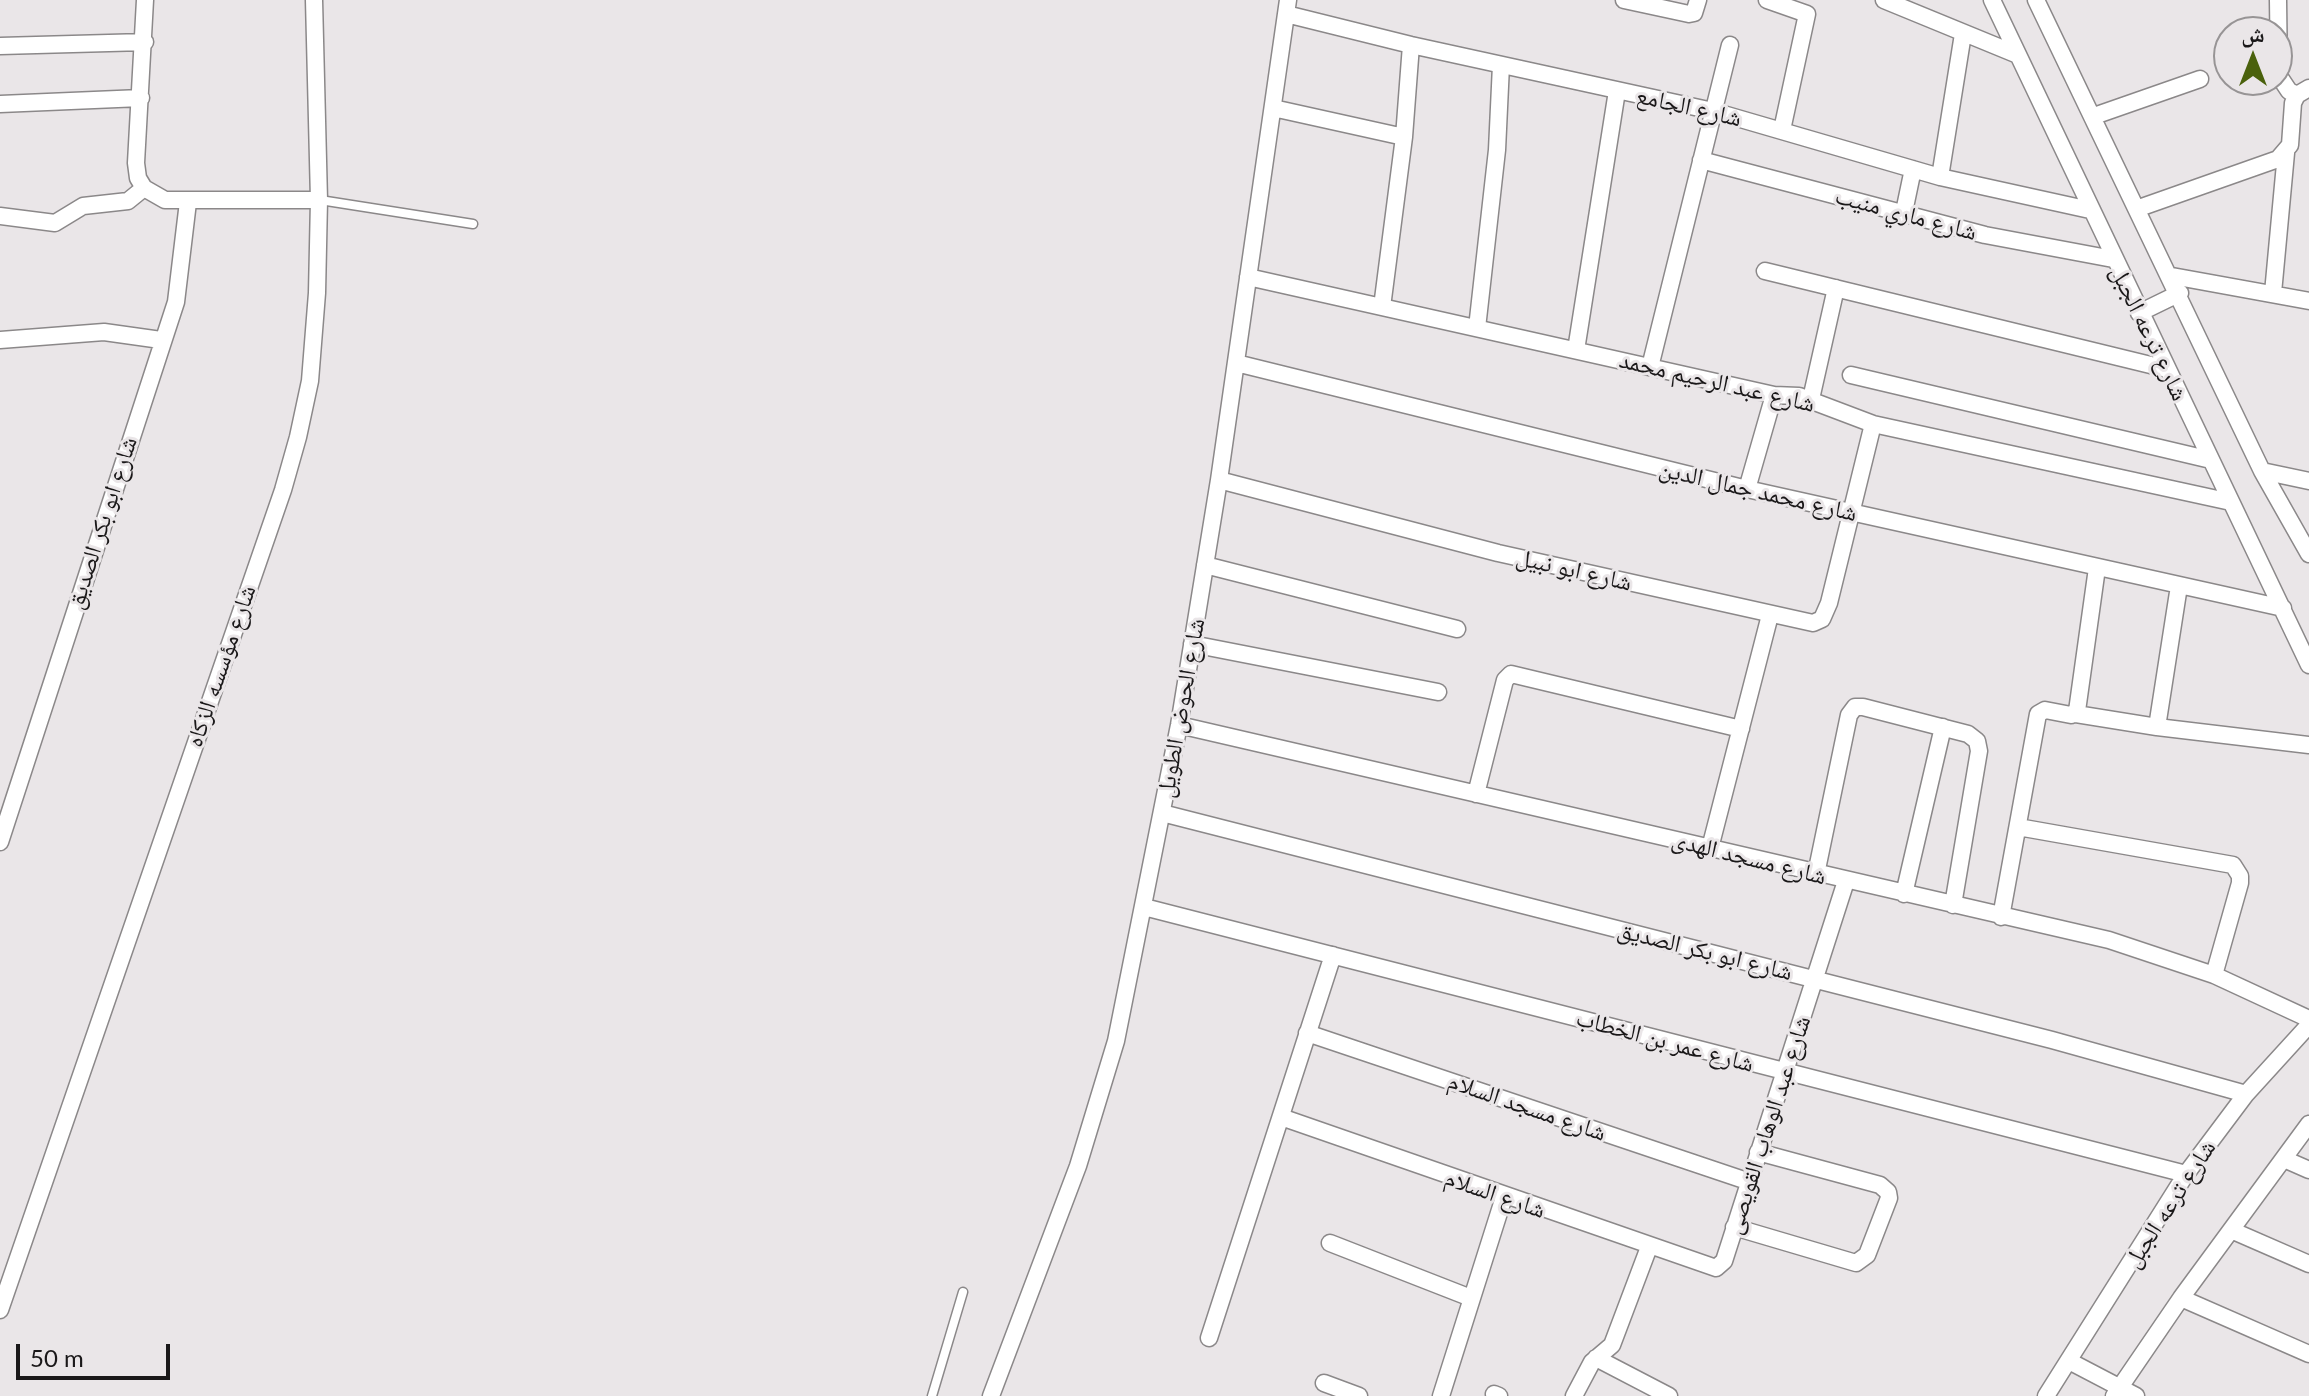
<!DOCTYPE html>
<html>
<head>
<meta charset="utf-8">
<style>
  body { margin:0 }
  #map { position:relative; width:2309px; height:1396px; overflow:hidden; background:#eae6e8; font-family:Lato,"Noto Naskh Arabic",sans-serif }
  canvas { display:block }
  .north { position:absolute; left:2213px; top:16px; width:80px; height:80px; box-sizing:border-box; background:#eae6e8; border:2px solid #979495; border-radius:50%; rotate:0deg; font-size:22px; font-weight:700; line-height:32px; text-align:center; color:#1a1819 }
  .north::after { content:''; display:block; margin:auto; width:28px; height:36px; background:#4a610c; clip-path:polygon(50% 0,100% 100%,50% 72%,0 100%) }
  .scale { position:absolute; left:16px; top:1344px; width:154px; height:36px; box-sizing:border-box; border:4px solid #1a1819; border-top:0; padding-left:10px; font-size:24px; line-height:28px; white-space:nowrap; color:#1a1819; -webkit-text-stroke:6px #eae6e8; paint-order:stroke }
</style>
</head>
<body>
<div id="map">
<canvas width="2309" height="1396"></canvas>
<div class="north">ش</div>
<div class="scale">50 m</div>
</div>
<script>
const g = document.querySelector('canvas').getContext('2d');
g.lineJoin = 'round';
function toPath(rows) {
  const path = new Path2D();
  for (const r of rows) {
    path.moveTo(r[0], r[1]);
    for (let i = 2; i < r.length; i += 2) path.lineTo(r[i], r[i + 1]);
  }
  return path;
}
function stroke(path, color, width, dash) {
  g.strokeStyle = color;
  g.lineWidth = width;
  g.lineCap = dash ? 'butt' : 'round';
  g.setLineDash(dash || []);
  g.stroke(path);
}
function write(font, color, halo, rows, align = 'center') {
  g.font = font + ' Lato,"Noto Naskh Arabic",sans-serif';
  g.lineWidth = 6;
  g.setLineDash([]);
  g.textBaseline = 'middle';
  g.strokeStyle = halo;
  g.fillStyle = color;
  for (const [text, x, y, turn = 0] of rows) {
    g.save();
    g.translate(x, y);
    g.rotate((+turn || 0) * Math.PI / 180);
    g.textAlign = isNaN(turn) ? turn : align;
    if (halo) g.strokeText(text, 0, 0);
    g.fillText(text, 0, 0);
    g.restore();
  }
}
const service = toPath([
  [320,200,473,224],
  [932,1396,963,1292]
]);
const minor = toPath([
  [145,0,136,163,138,178,144,188,165,200,319,200],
  [1624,0,1689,14,1694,13,1698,0],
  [1767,0,1807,14,1782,130],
  [1884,0,2018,55],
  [1992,0,2309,665],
  [2036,0,2262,471,2309,554],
  [2278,0,2279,76,2289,91,2297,95],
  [1286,14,1411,45,1713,111,1940,177,2090,210],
  [0,46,145,42],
  [0,104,141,98],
  [1273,108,1404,137],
  [2094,116,2200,79],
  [1701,160,1985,235,2113,259],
  [1940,177,1963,34],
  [2139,208,2278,159,2290,145,2293,103,2297,95,2309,88],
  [1904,212,1913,169],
  [0,216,55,223,83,206,128,201,144,188],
  [1765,271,2167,369],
  [2172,276,2309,301],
  [1248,277,1774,395,1799,396,1873,424,2231,502],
  [2273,293,2286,153],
  [1382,307,1404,137,1411,45],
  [2139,313,2180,293],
  [1477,328,1497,150,1501,65],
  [0,340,104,332,161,340],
  [1576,350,1617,91],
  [1236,363,1747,489,2283,608],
  [1650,367,1730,45],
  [1851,375,2211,460],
  [1811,399,1836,288],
  [2262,471,2309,481],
  [1219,480,1498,553,1813,623,1822,619,1829,603,1873,424],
  [1747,489,1774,395],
  [1205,565,1457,629],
  [1192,644,1438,692],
  [2076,714,2157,727,2309,745],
  [1179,725,2109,940,2214,975,2309,1019],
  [2157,727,2179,586],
  [1476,794,1505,680,1511,674,1741,729],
  [1162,813,2052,1040,2246,1094],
  [2018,827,2233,865,2240,876,2240,883,2214,975],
  [0,842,176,302,188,202],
  [1710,848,1770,615],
  [1816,874,1849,715,1855,707,1863,707,1968,734,1977,741,1979,751,1953,905],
  [1904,894,1943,727],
  [1144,907,2186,1174],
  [2001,917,2038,714,2045,710,2071,715,2077,711,2097,568],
  [1307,1033,1747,1181],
  [1281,1117,1716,1268,1724,1261,1846,881],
  [2284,1159,2309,1170],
  [1734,1227,1856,1263,1867,1255,1889,1198,1888,1192,1880,1185,1758,1152],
  [2231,1230,2309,1264],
  [1330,1243,1471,1298],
  [2181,1298,2309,1354],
  [0,1310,283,490,298,437,310,381,317,293,319,200,314,0],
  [1209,1338,1333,955],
  [1596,1358,1669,1396],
  [2069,1361,2136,1396],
  [1324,1383,1359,1396],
  [1494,1394,1499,1396],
  [991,1396,1078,1166,1116,1041,1179,725,1219,480,1288,0],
  [1441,1396,1504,1197],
  [1574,1396,1592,1362,1612,1345,1649,1247],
  [2046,1396,2186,1174,2246,1094,2309,1025],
  [2114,1396,2181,1298,2309,1124]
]);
stroke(service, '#8b8889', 11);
stroke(minor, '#8b8889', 19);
stroke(service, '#fff', 8);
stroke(minor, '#fff', 16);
write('24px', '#1a1819', '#eae6e8', [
  ["شارع الجامع",1689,107,13],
  ["شارع ماري منيب",1906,214,15],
  ["شارع ترعه الجبل",2149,333,64],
  ["شارع عبد الرحيم محمد",1717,382,13],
  ["شارع محمد جمال الدين",1758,491,13],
  ["شارع ابو بكر الصديق",102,523,-72],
  ["شارع ابو نبيل",1574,570,13],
  ["شارع مؤسسه الزكاه",221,666,-71],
  ["شارع الحوض الطويل",1181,708,-80],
  ["شارع مسجد الهدى",1749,858,14],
  ["شارع ابو بكر الصديق",1705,951,14],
  ["شارع عمر بن الخطاب",1665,1041,15],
  ["شارع مسجد السلام",1527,1107,19],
  ["شارع عبد الوهاب القويصى",1768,1125,-72],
  ["شارع السلام",1495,1194,19],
  ["شارع ترعه الجبل",2170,1204,-57]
]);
</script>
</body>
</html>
